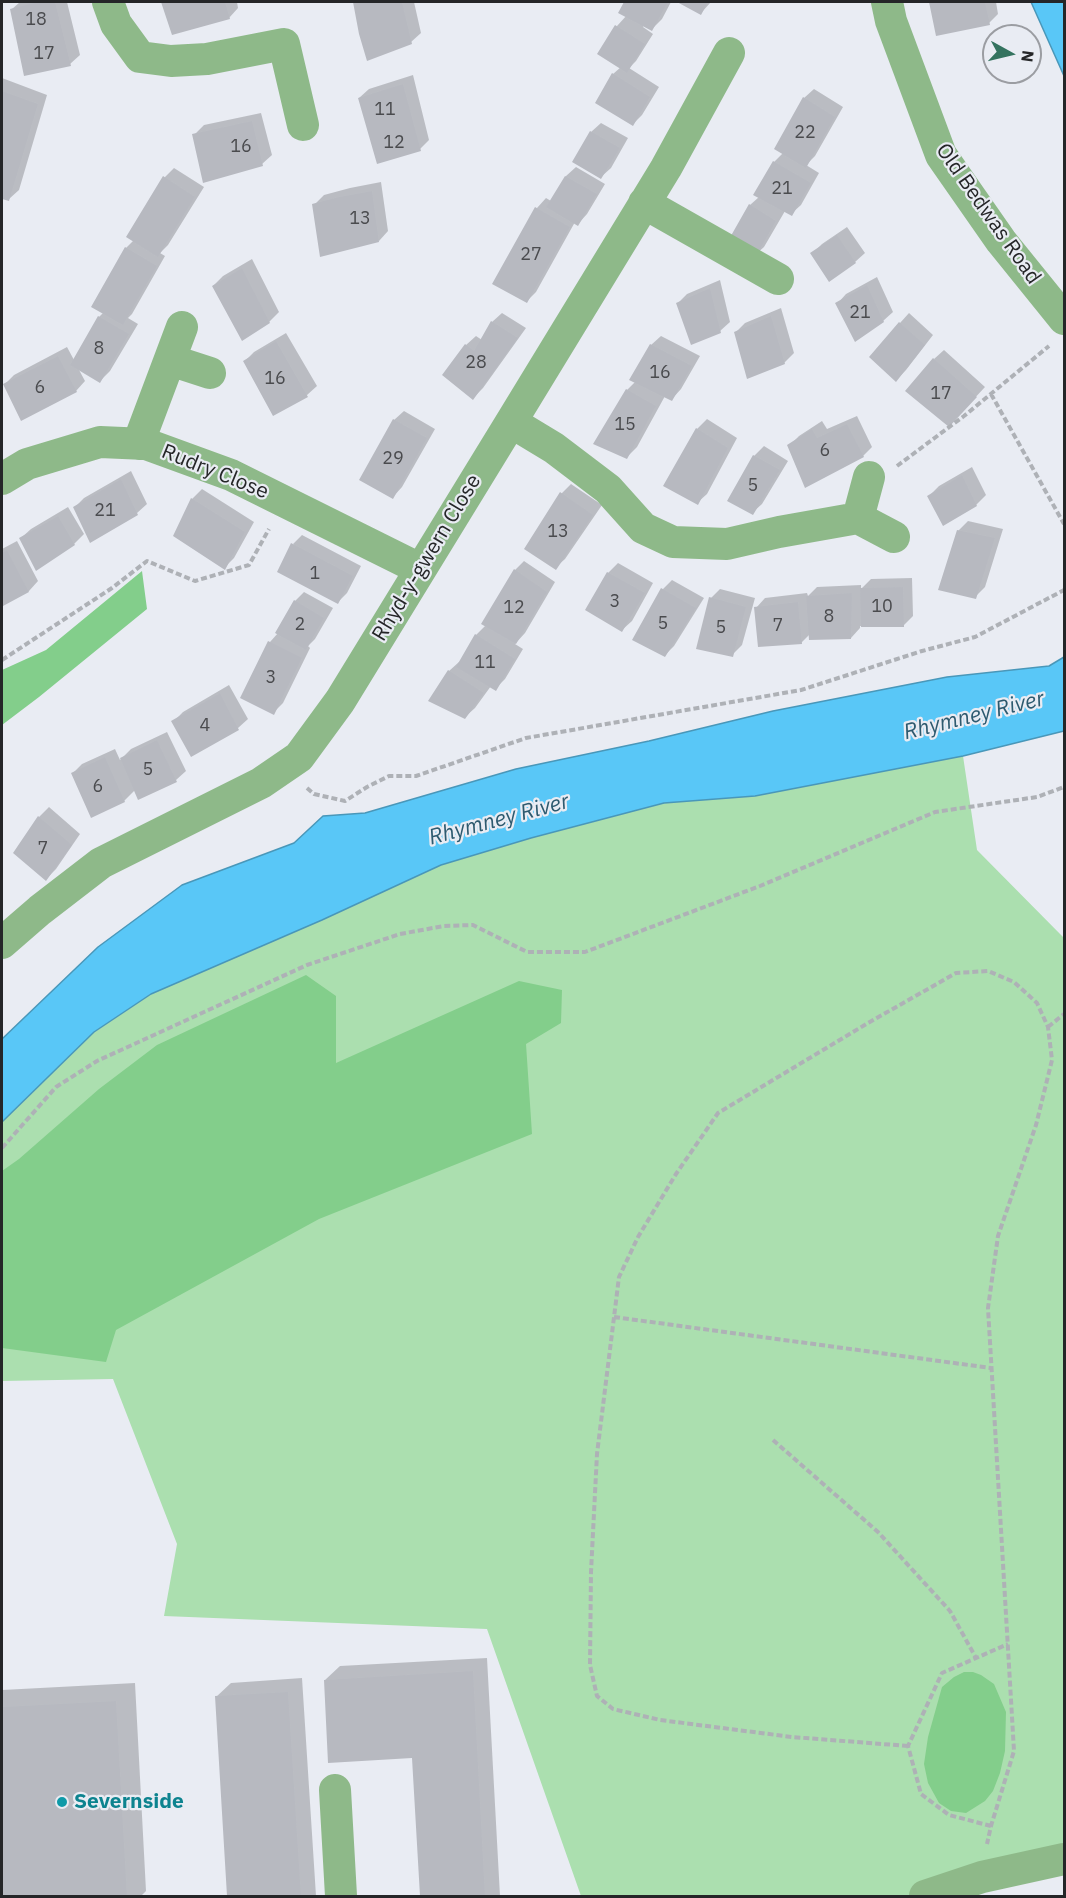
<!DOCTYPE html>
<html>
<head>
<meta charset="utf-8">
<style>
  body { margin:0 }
  #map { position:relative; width:1066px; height:1898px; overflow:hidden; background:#e9ecf3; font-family:"IBM Plex Sans",sans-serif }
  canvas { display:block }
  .frame { position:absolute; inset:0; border:3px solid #252628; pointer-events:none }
  .north { position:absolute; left:982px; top:24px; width:60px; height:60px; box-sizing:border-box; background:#e9ecf3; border:2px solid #9b9da2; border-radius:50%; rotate:98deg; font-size:16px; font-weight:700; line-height:24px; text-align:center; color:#252628 }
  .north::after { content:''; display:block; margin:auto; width:21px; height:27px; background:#34735f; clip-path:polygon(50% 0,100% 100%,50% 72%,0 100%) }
</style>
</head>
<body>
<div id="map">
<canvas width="1066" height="1898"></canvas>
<div class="frame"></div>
<div class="north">N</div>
</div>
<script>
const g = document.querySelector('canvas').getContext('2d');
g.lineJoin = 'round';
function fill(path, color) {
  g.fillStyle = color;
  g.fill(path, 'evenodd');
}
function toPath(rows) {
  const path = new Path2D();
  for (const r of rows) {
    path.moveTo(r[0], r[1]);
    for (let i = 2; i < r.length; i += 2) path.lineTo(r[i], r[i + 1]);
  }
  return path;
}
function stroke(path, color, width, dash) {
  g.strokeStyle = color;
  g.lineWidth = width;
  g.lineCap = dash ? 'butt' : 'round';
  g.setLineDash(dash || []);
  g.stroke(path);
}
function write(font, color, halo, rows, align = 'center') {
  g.font = font + ' "IBM Plex Sans",sans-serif';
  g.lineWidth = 4.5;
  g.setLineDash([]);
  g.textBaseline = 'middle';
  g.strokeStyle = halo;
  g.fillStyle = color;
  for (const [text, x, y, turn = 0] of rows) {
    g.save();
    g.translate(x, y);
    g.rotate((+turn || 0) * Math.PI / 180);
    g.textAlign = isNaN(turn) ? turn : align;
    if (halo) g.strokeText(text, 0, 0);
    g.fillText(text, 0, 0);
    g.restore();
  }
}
fill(toPath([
  [963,756,977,850,1064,938,1064,1859,925,1896,581,1896,487,1629,164,1616,177,1544,113,1379,2,1381,2,1122,94,1032,151,994,322,920,441,865,531,838,664,803,755,796]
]), '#abdfaf');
fill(toPath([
  [142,571,147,609,39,697,2,725,2,670,46,650],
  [306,975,336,996,336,1063,519,981,562,990,561,1023,526,1044,532,1134,319,1219,116,1330,106,1362,2,1348,2,1171,19,1159,99,1089,157,1045],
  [964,1672,973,1672,981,1675,994,1684,1006,1712,1005,1751,1000,1773,993,1791,985,1801,966,1813,951,1811,939,1803,928,1783,924,1764,928,1737,942,1687,954,1677]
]), '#83ce8b');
const water = toPath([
  [1031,2,1064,2,1064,76,1031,2],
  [1064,657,1064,731,963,756,755,796,664,803,531,838,441,865,322,920,151,994,94,1032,2,1122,2,1039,98,947,182,885,294,843,323,816,365,813,516,769,649,741,773,711,947,677,1049,666,1064,657]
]);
fill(water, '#59c7f7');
stroke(water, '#4997b9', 1.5);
fill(toPath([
  [20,2,67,2,80,55,70,64,12,9],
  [163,2,237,2,238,8,229,18,173,33],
  [354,2,414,2,421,33,411,42,360,33],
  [626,2,671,2,662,19,652,29,644,25,643,27,653,34,636,61,629,68,659,87,642,115,633,124,613,74,621,67,599,53,617,26,627,15,620,12],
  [680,2,711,2,701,13],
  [930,2,996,2,998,14,989,23,937,34],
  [413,75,429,140,420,149,359,98,369,89],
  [2,78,47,95,19,190,9,199,2,197],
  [814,89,843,107,815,156,806,165,819,173,801,205,791,214,785,211,764,247,754,256,750,205,759,197,774,162,783,153,804,98],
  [261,113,272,155,262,164,194,135,204,125],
  [601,123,628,138,611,168,601,177,591,132],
  [576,167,605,184,587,214,578,224,575,222,536,292,527,301,494,283,537,208,546,198,551,201,566,176],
  [174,168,204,187,168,245,160,253,165,256,132,314,128,318,138,324,110,371,100,381,78,368,85,381,76,391,5,384,14,375,67,347,74,360,99,317,103,313,126,248,134,240,165,177],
  [381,182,388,231,379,241,314,205,324,195,350,188],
  [847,227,865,253,855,262,812,254,822,244],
  [252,259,279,312,269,322,213,286,223,276],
  [877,277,893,312,883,321,837,304,846,294],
  [720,280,730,322,720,331,678,303,687,294],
  [781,308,794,353,784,363,736,332,745,323],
  [502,313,526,328,483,388,473,398,466,345,476,336,482,340,492,322],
  [909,313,933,335,906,370,896,380,900,323],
  [286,333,317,386,307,395,274,414,245,361,254,352],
  [661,336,700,356,681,389,672,399,665,396,637,447,627,457,627,390,636,381,651,345],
  [944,350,985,387,959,415,934,359],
  [404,411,435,429,402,487,393,497,394,420],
  [857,416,872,447,863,456,789,446,799,436,822,421,827,429],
  [707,419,737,438,707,494,697,503,697,429],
  [764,446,788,461,762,504,752,513,754,456],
  [972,467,986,495,976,505,943,524,929,496,939,486],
  [131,471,147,504,137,513,74,508,84,498],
  [571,484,602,505,565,559,555,568,526,549,562,493],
  [202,489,254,522,234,558,224,568,192,499],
  [68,507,84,534,74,544,21,538,31,529],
  [968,521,1003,529,985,587,975,597,958,531],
  [302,535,361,566,347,593,338,602,293,544],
  [17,541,38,581,29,591,4,604,2,600,2,549],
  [524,561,555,582,525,633,515,644,523,649,505,679,495,689,491,686,475,708,465,717,449,671,459,662,460,662,476,635,486,625,515,570],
  [618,563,653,583,632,621,622,630,587,610,608,573],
  [912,578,913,616,903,626,860,626,860,628,851,638,810,634,801,643,756,608,765,598,807,593,808,596,817,587,861,585,861,589,871,579],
  [672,580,704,598,674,646,665,655,663,589],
  [720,589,755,598,742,645,732,655,711,598],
  [304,592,333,608,315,639,308,646,310,648,283,703,273,713,270,642,278,633,295,601],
  [229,685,248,719,238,728,173,722,183,712],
  [167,732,186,771,176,780,135,790,124,801,73,773,82,764,115,749,120,760,131,749],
  [49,807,80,834,56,869,46,879,15,853,39,817],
  [487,1658,500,1896,421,1896,413,1756,325,1680,340,1666],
  [302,1678,316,1896,229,1896,216,1697,231,1683],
  [135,1683,146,1891,141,1896,2,1896,2,1690]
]), '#0003');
fill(toPath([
  [38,2,55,2,71,66,24,76,10,9],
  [161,2,225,2,230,19,172,35],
  [353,2,402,2,412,44,367,61,359,34],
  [624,2,668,2,652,31,618,13],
  [677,2,708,2,701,15],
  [929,2,985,2,990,25,936,36],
  [615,25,645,44,627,73,597,54],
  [612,73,650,97,633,126,595,103],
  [403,84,421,151,377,164,358,98],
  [2,91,38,104,9,201,2,199],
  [803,97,835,117,806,168,774,149],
  [252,121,263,166,203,183,192,134],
  [590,131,620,148,601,179,572,162],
  [773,161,811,183,792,216,753,195],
  [163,176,195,197,158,257,126,237],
  [565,176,597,194,578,226,546,207],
  [372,191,379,242,320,257,312,204,339,197],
  [749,204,776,221,755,258,728,241],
  [535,207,570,227,527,303,492,284],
  [837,235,856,263,829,282,810,253],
  [125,247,157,266,123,325,91,307],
  [242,268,270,323,242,341,212,286],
  [867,285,884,322,855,342,835,303],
  [710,288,721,333,691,345,676,303],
  [98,316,129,334,100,383,70,365],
  [771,316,785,364,747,379,734,332],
  [491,321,518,338,473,400,442,375,465,344,474,351],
  [899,322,925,345,896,382,869,357],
  [276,341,308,397,273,416,243,361],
  [650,344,692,366,672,401,629,380],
  [58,356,77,392,21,421,3,384],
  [933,358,977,397,949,427,905,391],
  [626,389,656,406,627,459,593,444],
  [393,419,427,438,393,499,359,480],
  [847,424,864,457,805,488,787,445,812,429,817,438],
  [696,428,728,448,698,505,663,486],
  [753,455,780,470,753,515,727,501],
  [962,475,977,506,943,526,927,496],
  [121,479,138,515,90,543,73,507],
  [560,492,593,515,556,570,524,549],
  [191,498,245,532,225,570,173,536],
  [58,516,75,545,36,571,19,538],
  [957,530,995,538,976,599,938,590],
  [291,543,353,576,338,604,277,572],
  [7,550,29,592,3,606,2,603,2,553],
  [514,569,547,592,516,644,481,624],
  [607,572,645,593,622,632,585,610],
  [903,587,904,627,861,627,860,588],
  [661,588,696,608,665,657,632,640],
  [852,593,851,639,809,640,806,596],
  [709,597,746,607,733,657,696,649],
  [294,600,324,618,306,650,275,633],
  [798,602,802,644,758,647,754,607],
  [475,634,515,659,496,691,456,667],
  [268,641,302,658,274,715,240,698],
  [448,670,484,693,465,719,428,701],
  [220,693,239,730,191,757,171,721],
  [157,740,177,782,138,800,120,758],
  [105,757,125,802,91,818,71,773],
  [38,816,72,845,46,881,13,853],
  [473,1671,485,1896,420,1896,412,1758,328,1763,324,1680],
  [288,1692,301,1896,227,1896,215,1696],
  [116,1701,127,1896,2,1896,2,1707]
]), '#b7b9c0');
stroke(toPath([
  [991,394,1064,524],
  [897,466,964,416,1049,346],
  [2,660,112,588,147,561,195,581,249,565,269,529],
  [307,788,314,794,345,801,367,787,389,776,416,776,526,738,801,690,922,651,975,637,1064,590],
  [1048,1027,1064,1014],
  [2,1148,56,1087,97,1061,307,965,400,934,444,926,473,925,527,952,585,952,760,886,935,812,1037,797,1064,787],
  [614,1317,991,1368],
  [773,1440,878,1532,950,1611,976,1658],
  [908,1746,792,1737,660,1720,613,1709,597,1696,590,1665,591,1572,597,1454,619,1277,638,1237,676,1174,718,1113,868,1023,956,973,988,971,1014,982,1037,1003,1048,1027,1052,1060,1036,1125,998,1236,988,1308,1014,1751,991,1826,987,1844],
  [991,1826,949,1815,921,1794,908,1746,942,1673,1008,1644]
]), '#aeb1b6', 4, [6, 3]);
stroke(toPath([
  [108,2,116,24,140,57,171,61,207,59,284,44,303,125],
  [887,2,891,21,941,155,1001,241,1064,319],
  [644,203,778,279],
  [170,360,210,373],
  [511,422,554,448,608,489,643,528,673,542,727,544,779,532,858,518,869,477],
  [138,444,182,327],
  [2,479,27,464,100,442,146,444,231,475,420,569],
  [858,518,894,537],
  [2,943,40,910,101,863,261,783,299,757,340,701,511,422,666,168,729,53],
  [335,1790,341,1896],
  [925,1896,982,1877,1064,1859]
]), '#8eb989', 32);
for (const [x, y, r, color] of [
  [62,1802,6,"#0f9aa8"]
]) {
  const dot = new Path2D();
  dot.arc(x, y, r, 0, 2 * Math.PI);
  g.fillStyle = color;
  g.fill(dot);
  stroke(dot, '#e9ecf3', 2);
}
write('18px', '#4a4b4e', null, [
  ["18",36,20],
  ["17",44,54],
  ["11",385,110],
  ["22",805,133],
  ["12",394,143],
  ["16",241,147],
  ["21",782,189],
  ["13",360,219],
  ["27",531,255],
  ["21",860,313],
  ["8",99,349],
  ["28",476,363],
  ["16",660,373],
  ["16",275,379],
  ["6",40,388],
  ["17",941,394],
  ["15",625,425],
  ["6",825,451],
  ["29",393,459],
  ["5",753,486],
  ["21",105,511],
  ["13",558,532],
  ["1",315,574],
  ["3",615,602],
  ["10",882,607],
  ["12",514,608],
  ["8",829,617],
  ["5",663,624],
  ["2",300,625],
  ["7",778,626],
  ["5",721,628],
  ["11",485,663],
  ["3",271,678],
  ["4",205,726],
  ["5",148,770],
  ["6",98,787],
  ["7",43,849]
]);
write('21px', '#252628', '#e9ecf3', [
  ["Old Bedwas Road",988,214,55],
  ["Rudry Close",215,472,22],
  ["Rhyd-y-gwern Close",427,558,-59]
]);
write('bold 21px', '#0d838f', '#e9ecf3', [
  ["Severnside",74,1802]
], 'left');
write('italic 22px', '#2d5a6f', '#e9ecf3', [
  ["Rhymney River",974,716,-14],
  ["Rhymney River",499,820,-15]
]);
</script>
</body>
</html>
